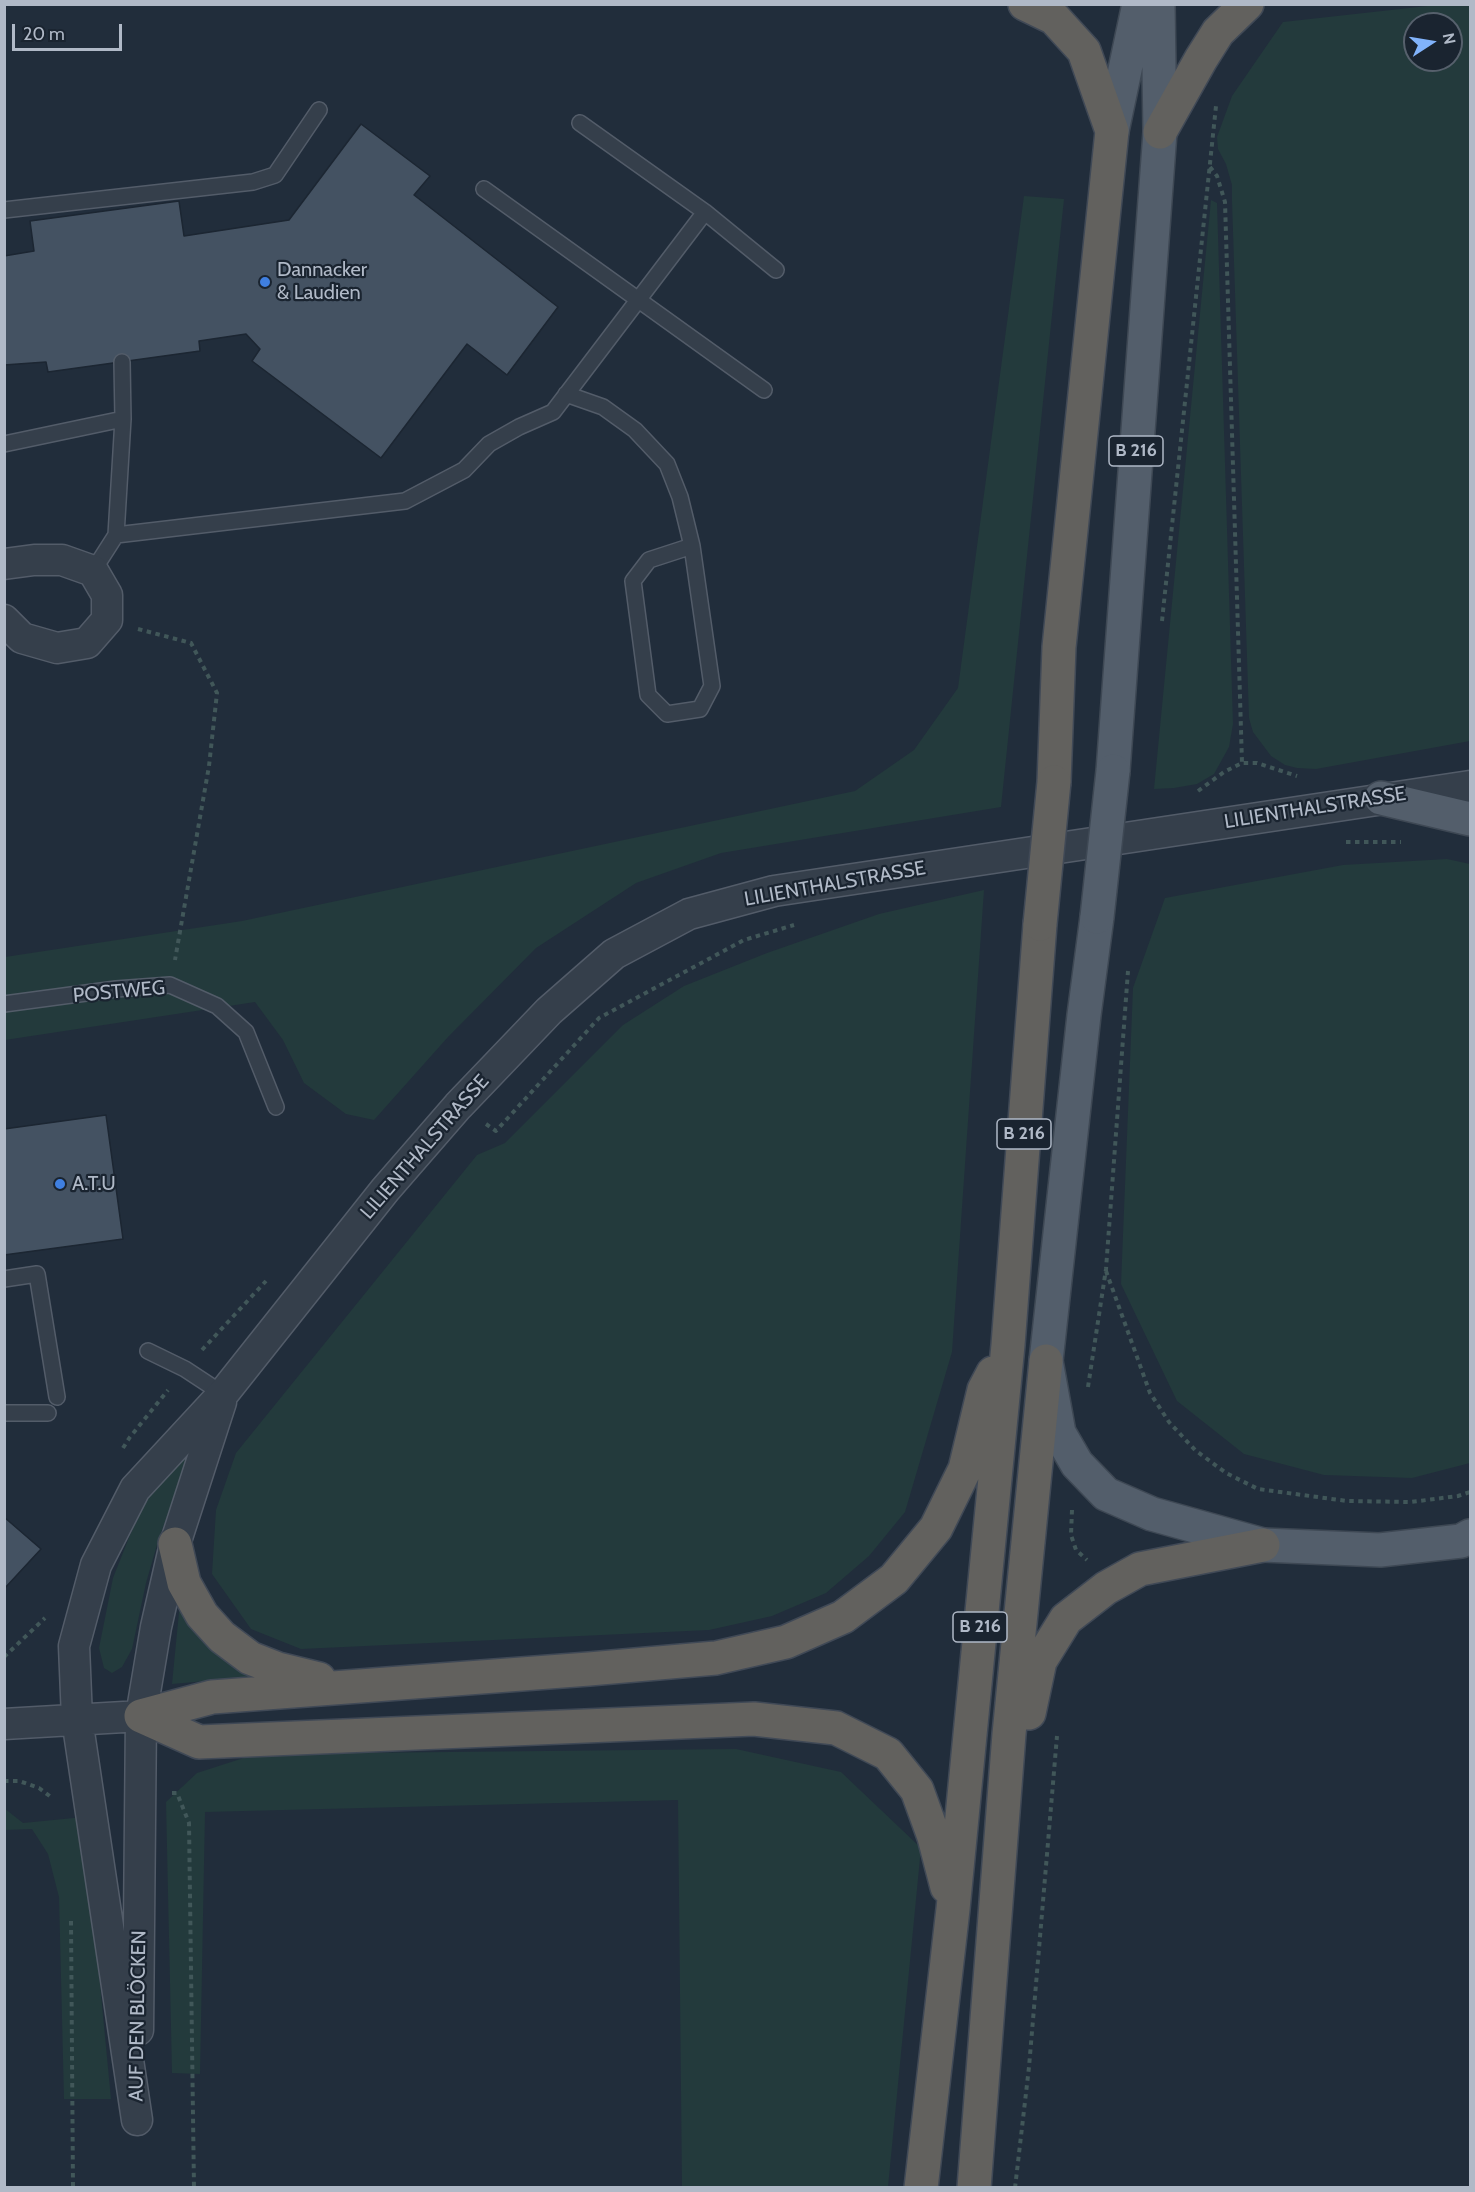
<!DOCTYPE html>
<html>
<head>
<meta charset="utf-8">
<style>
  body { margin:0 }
  #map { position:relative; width:1475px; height:2192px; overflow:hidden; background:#212d3b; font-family:Cabin,sans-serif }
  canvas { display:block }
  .frame { position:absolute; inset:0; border:6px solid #b0b9c7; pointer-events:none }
  .north { position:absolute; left:1403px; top:12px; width:60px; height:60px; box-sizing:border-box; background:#1a2430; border:2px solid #56606c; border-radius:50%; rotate:78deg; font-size:16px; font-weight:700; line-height:24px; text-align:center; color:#b0b9c7 }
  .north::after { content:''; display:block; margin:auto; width:21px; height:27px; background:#81b3fb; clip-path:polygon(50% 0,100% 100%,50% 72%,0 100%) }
  .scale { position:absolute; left:12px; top:24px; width:110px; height:27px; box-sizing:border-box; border:3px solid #b0b9c7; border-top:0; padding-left:8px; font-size:18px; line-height:21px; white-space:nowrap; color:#b0b9c7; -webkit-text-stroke:4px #1a2430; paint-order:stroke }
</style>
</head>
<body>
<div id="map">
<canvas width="1475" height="2192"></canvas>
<div class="frame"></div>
<div class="north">N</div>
<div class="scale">20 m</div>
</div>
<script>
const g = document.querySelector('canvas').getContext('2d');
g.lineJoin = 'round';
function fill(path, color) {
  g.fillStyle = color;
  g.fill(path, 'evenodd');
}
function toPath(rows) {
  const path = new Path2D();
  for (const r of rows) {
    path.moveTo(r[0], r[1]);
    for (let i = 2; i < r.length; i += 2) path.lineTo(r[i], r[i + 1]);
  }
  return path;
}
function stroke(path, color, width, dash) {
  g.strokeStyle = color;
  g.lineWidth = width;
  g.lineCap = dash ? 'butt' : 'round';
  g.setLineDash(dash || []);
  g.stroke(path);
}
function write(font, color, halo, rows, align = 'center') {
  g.font = font + ' Cabin,sans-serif';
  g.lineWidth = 4.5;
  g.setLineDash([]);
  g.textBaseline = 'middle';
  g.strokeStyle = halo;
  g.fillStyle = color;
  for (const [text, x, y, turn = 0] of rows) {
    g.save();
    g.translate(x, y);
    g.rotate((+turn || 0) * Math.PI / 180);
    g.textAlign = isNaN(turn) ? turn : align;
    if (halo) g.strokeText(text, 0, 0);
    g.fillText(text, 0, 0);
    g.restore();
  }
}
fill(toPath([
  [1436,5,1470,5,1470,741,1316,769,1297,768,1285,765,1271,756,1253,732,1249,718,1232,201,1232,185,1226,164,1218,149,1217,137,1232,96,1283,22],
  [1415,24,1451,24,1451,60,1415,60],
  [1024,196,1064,199,1001,807,721,853,636,883,536,948,448,1037,374,1120,346,1114,304,1083,283,1040,255,1002,5,1040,5,957,242,921,855,791,914,750,958,688],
  [1211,200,1217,203,1233,724,1229,747,1214,774,1197,784,1174,788,1154,789],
  [1447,859,1470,864,1470,1463,1412,1478,1324,1475,1244,1454,1177,1401,1121,1284,1133,988,1165,898,1343,865],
  [984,890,952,1352,905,1512,869,1556,826,1593,772,1616,709,1630,301,1649,251,1629,212,1574,216,1510,236,1453,477,1155,505,1143,623,1025,684,986,767,953,879,914],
  [197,1435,159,1538,146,1583,132,1649,122,1667,112,1673,104,1668,99,1648,113,1578,130,1535,147,1500],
  [180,1602,213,1644,252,1677,172,1684],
  [736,1749,841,1772,921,1848,888,2187,682,2187,678,1800,205,1812,200,2074,172,2073,166,1802,197,1773,256,1754],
  [4,1808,23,1823,84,1817,111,2099,64,2099,59,1897,48,1854,32,1829,5,1830]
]), '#233a3c');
const building = toPath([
  [361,124,430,176,414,195,558,307,507,375,467,344,381,458,252,361,260,349,246,334,199,341,200,351,48,372,46,362,4,365,4,256,34,251,30,221,179,201,184,236,289,220,361,124],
  [106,1115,123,1239,4,1255,4,1129,106,1115],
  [4,1517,41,1549,4,1589,4,1517]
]);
fill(building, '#445262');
stroke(building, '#1c2632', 1.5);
const service = toPath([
  [580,123,705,212,776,270],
  [484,189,764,390],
  [4,210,253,182,275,175,319,110],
  [566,394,603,407,635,430,667,464,680,497,692,546,712,686,700,709,667,714,648,695,633,581,649,560,692,546],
  [4,444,123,419],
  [116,535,405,501,464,470,489,444,519,427,553,412,705,212],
  [93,571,116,535,123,419,122,362],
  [4,1004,116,989,170,985,217,1006,246,1032,276,1107],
  [4,1279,37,1274,57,1397],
  [148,1351,185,1369,223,1394],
  [4,1413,48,1413]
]);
const minor = toPath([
  [4,564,34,560,62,560,93,571,107,595,107,620,87,643,57,648,22,638,4,620],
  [4,1724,141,1716],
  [138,2030,141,1716,156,1627,175,1544,221,1402],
  [137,2120,77,1719,74,1646,96,1565,135,1489,223,1394,385,1190,458,1106,549,1011,614,954,689,914,774,891,1470,786]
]);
const primary = toPath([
  [1112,131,1139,4],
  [1113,771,1160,132,1158,4],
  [1381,798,1470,819],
  [1097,917,1084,1015,1046,1361,1059,1433,1077,1464,1106,1494,1152,1514,1263,1545,1380,1550,1461,1541,1470,1536]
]);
const trunk = toPath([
  [1025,4,1054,18,1084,51,1112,131,1059,647,1054,782],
  [1160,132,1201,59,1218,32,1247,4],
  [175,1544,184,1583,202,1615,222,1637,250,1658,278,1669,319,1679],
  [1029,1713,1040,1661,1066,1619,1106,1588,1140,1569,1263,1545],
  [141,1716,212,1697,589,1669,716,1658,786,1642,843,1617,894,1579,936,1528,965,1469,984,1390,993,1373],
  [141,1716,199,1742,754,1719,836,1728,888,1754,917,1790,934,1837,947,1887],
  [921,2188,953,1909,1008,1345,1040,924],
  [974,2188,1009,1734,1046,1361]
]);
stroke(service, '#535c69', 18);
stroke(minor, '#535c69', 33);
stroke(primary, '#3e4854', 36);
stroke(trunk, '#404956', 36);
stroke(toPath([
  [1210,167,1217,176,1225,202,1242,763],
  [1162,621,1216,106],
  [138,629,191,643,217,693,209,766,175,960],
  [1198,791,1224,772,1242,763,1257,763,1297,776],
  [1346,842,1401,842],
  [486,1124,496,1131,599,1018,744,940,794,925],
  [1106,1271,1150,1393,1169,1422,1195,1450,1226,1473,1258,1489,1347,1501,1411,1502,1458,1496,1470,1492],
  [202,1350,266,1281],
  [1088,1387,1106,1269,1128,971],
  [123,1448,130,1437,168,1390],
  [1072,1510,1071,1535,1076,1550,1087,1560],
  [4,1657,45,1618],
  [4,1781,19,1781,39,1788,51,1797],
  [172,1793,177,1793,189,1823,194,2188],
  [71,1921,73,2188],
  [1015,2188,1029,2067,1057,1736]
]), '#415759', 4, [4.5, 4.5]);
stroke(service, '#353f4b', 15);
stroke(minor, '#353f4b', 30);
stroke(primary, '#535e6b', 33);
stroke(trunk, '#62615e', 33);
const primaryBridge = toPath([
  [1097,917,1113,771]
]);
const trunkBridge = toPath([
  [1040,924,1054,782]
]);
stroke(primaryBridge, '#3e4854', 36, []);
stroke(trunkBridge, '#404956', 36, []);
stroke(primaryBridge, '#535e6b', 33);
stroke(trunkBridge, '#62615e', 33);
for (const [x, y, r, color] of [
  [265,282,6,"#3f7fe0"],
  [60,1184,6,"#3f7fe0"]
]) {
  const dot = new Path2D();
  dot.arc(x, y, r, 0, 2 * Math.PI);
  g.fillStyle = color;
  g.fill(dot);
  stroke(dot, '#1a2430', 2);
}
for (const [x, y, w] of [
  [1136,451,54],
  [1024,1134,54],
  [980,1627,54]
]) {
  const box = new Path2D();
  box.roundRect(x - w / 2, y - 15, w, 30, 4.5);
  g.fillStyle = '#1a2430';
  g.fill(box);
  stroke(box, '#b0b9c7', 1.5);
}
write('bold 18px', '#b0b9c7', null, [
  ["B 216",1136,451],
  ["B 216",1024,1134],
  ["B 216",980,1627]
]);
write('20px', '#b0b9c7', '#1a2430', [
  ["Dannacker",277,270],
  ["& Laudien",277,293],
  ["A.T.U",72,1184]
], 'left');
write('20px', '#b0b9c7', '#1a2430', [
  ["LILIENTHALSTRASSE",1315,808,-9],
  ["LILIENTHALSTRASSE",835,884,-10],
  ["POSTWEG",119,992,-5],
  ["LILIENTHALSTRASSE",425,1147,-49],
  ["AUF DEN BLÖCKEN",138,2016,-89]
]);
</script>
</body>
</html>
